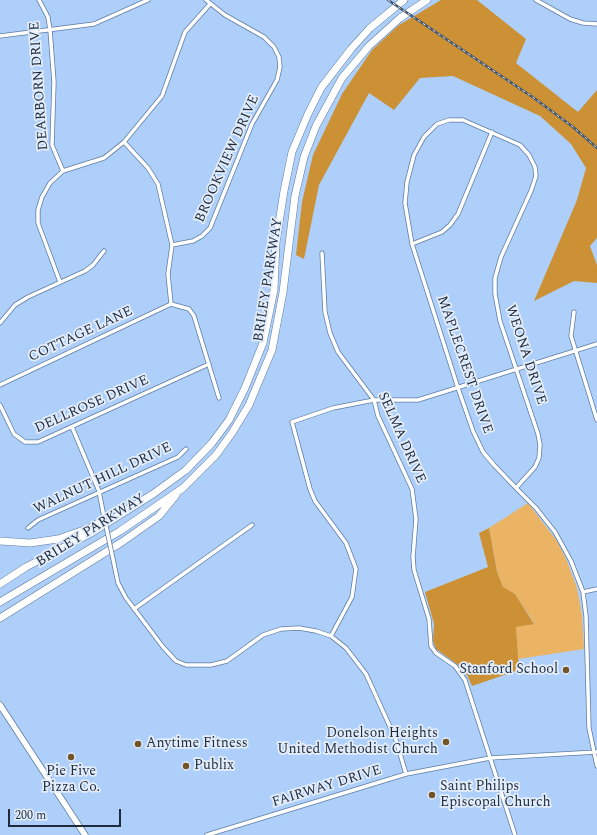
<!DOCTYPE html>
<html>
<head>
<meta charset="utf-8">
<style>
  body { margin:0 }
  #map { position:relative; width:597px; height:835px; overflow:hidden; background:#adcff9; font-family:Spectral,serif }
  canvas { display:block }
  .scale { position:absolute; left:8px; top:809px; width:113px; height:18px; box-sizing:border-box; border:2px solid #1f2b3c; border-top:0; padding-left:5px; font-size:12px; line-height:14px; white-space:nowrap; color:#1f2b3c; -webkit-text-stroke:3px #e3edfb; paint-order:stroke }
</style>
</head>
<body>
<div id="map">
<canvas width="597" height="835"></canvas>
<div class="scale">200 m</div>
</div>
<script>
const g = document.querySelector('canvas').getContext('2d');
g.lineJoin = 'round';
function fill(path, color) {
  g.fillStyle = color;
  g.fill(path, 'evenodd');
}
function toPath(rows) {
  const path = new Path2D();
  for (const r of rows) {
    path.moveTo(r[0], r[1]);
    for (let i = 2; i < r.length; i += 2) path.lineTo(r[i], r[i + 1]);
  }
  return path;
}
function stroke(path, color, width, dash) {
  g.strokeStyle = color;
  g.lineWidth = width;
  g.lineCap = dash ? 'butt' : 'round';
  g.setLineDash(dash || []);
  g.stroke(path);
}
function write(font, color, halo, rows, align = 'center') {
  g.font = font + ' Spectral,serif';
  g.lineWidth = 3.5;
  g.setLineDash([]);
  g.textBaseline = 'middle';
  g.strokeStyle = halo;
  g.fillStyle = color;
  for (const [text, x, y, turn = 0] of rows) {
    g.save();
    g.translate(x, y);
    g.rotate((+turn || 0) * Math.PI / 180);
    g.textAlign = isNaN(turn) ? turn : align;
    if (halo) g.strokeText(text, 0, 0);
    g.fillText(text, 0, 0);
    g.restore();
  }
}
fill(toPath([
  [528,503,557,541,567,561,577,588,582,615,584,649,518,659,516,627,534,623,515,594,503,587,497,572,489,528]
]), '#ebb364');
fill(toPath([
  [441,0,477,0,526,39,516,63,578,112,597,90,597,238,590,246,597,265,597,283,574,281,534,301,577,200,586,168,571,144,540,116,453,76,420,78,394,110,369,93,319,185,304,259,296,255,302,202,313,155,342,94,372,50,399,25],
  [489,528,497,572,503,587,515,594,534,624,516,627,519,670,472,686,467,675,461,667,436,649,433,641,434,624,425,592,488,567,479,533]
]), '#cc9135');
const minor = toPath([
  [39,0,48,17,50,30,54,82,52,145,63,171],
  [536,0,570,19,583,23,597,24],
  [0,36,94,24,148,0],
  [124,142,148,168,158,184,172,245,168,274,171,304,189,309,194,316,219,398],
  [412,244,442,232,450,225,458,214,492,132],
  [172,245,193,241,202,236,210,228,252,124,277,80,280,67,279,57,274,47,264,37,225,15,206,0],
  [322,253,325,312,330,333,338,352,374,400,378,416,412,489,416,519,413,557,414,570,429,619,431,646,436,653,455,666,465,680,515,835],
  [60,282,38,223,38,210,42,197,50,183,63,171,104,158,124,142,162,96,185,32,210,4],
  [574,312,571,336,597,420],
  [0,323,15,305,28,297,85,271,93,265,104,251],
  [0,385,171,304],
  [0,405,14,434,25,442,38,442,209,364],
  [72,427,99,491,103,512],
  [516,488,535,467,539,458,540,445,538,434,500,321,495,294,495,278,501,257,531,191,536,176,535,167,529,155,520,145,463,120,449,120,437,124,424,137,414,155,407,182,405,203,412,244,458,388,473,431,483,452,494,465,516,488,536,508,555,532,571,561,583,592,586,616,589,728,597,766],
  [28,528,38,520,178,457,186,449],
  [113,559,118,583,126,598,163,647,176,661,186,665,211,665,227,661,263,635,281,629,299,628,316,631,331,636,346,648,366,674,396,740,406,774],
  [583,592,597,589],
  [134,609,252,525],
  [331,636,352,597,356,569,346,543,315,501,310,489,292,422,333,408,374,400,418,400,597,344],
  [207,835,406,774,490,758,597,752]
]);
const primary = toPath([
  [0,705,85,835]
]);
const motorway = toPath([
  [0,541,30,543,58,539,90,528,110,516],
  [0,584,26,567,91,533,153,494,186,470,212,443,229,420,245,388,263,343,274,290,276,242,284,191,292,152,308,114,321,88,351,49,370,28,404,0],
  [0,602,120,531,183,488,216,455,232,433,249,405,272,350,283,292,295,196,304,157,316,126,342,78,369,46,400,18,427,0],
  [0,618,122,542,159,516,176,495]
]);
stroke(minor, '#5d7ca3', 5);
stroke(primary, '#5d7ca3', 7);
stroke(motorway, '#5d7ca3', 8);
stroke(minor, '#fff', 3.5);
stroke(primary, '#fff', 5.5);
stroke(motorway, '#fff', 7);
const rail = toPath([
  [388,0,534,98,573,127,597,148]
]);
stroke(rail, '#43546b', 2.5);
stroke(rail, '#e3edfb', 1, [3]);
const minorBridge = toPath([
  [103,512,113,559]
]);
stroke(minorBridge, '#5d7ca3', 5, []);
stroke(minorBridge, '#fff', 3.5);
for (const [x, y, r, color] of [
  [566,670,4,"#725428"],
  [446,742,4,"#725428"],
  [138,744,4,"#725428"],
  [71,757,4,"#725428"],
  [186,766,4,"#725428"],
  [432,795,4,"#725428"]
]) {
  const dot = new Path2D();
  dot.arc(x, y, r, 0, 2 * Math.PI);
  g.fillStyle = color;
  g.fill(dot);
  stroke(dot, '#e3edfb', 1.5);
}
write('14px', '#1f2b3c', '#e3edfb', [
  ["DEARBORN DRIVE",40,86,-94],
  ["BROOKVIEW DRIVE",228,159,-66],
  ["BRILEY PARKWAY",269,280,-81],
  ["COTTAGE LANE",81,335,-25],
  ["WEONA DRIVE",525,355,72],
  ["MAPLECREST DRIVE",464,365,71],
  ["DELLROSE DRIVE",92,405,-24],
  ["SELMA DRIVE",401,438,66],
  ["WALNUT HILL DRIVE",103,479,-25],
  ["BRILEY PARKWAY",91,531,-32],
  ["FAIRWAY DRIVE",327,787,-17]
]);
write('14px', '#1f2b3c', '#e3edfb', [
  ["Stanford School",558,670,"right"],
  ["Donelson Heights",438,734,"right"],
  ["United Methodist Church",438,750,"right"],
  ["Anytime Fitness",146,744],
  ["Publix",194,766],
  ["Pie Five",71,772,"center"],
  ["Pizza Co.",71,788,"center"],
  ["Saint Philips",440,787],
  ["Episcopal Church",440,803]
], 'left');
</script>
</body>
</html>
